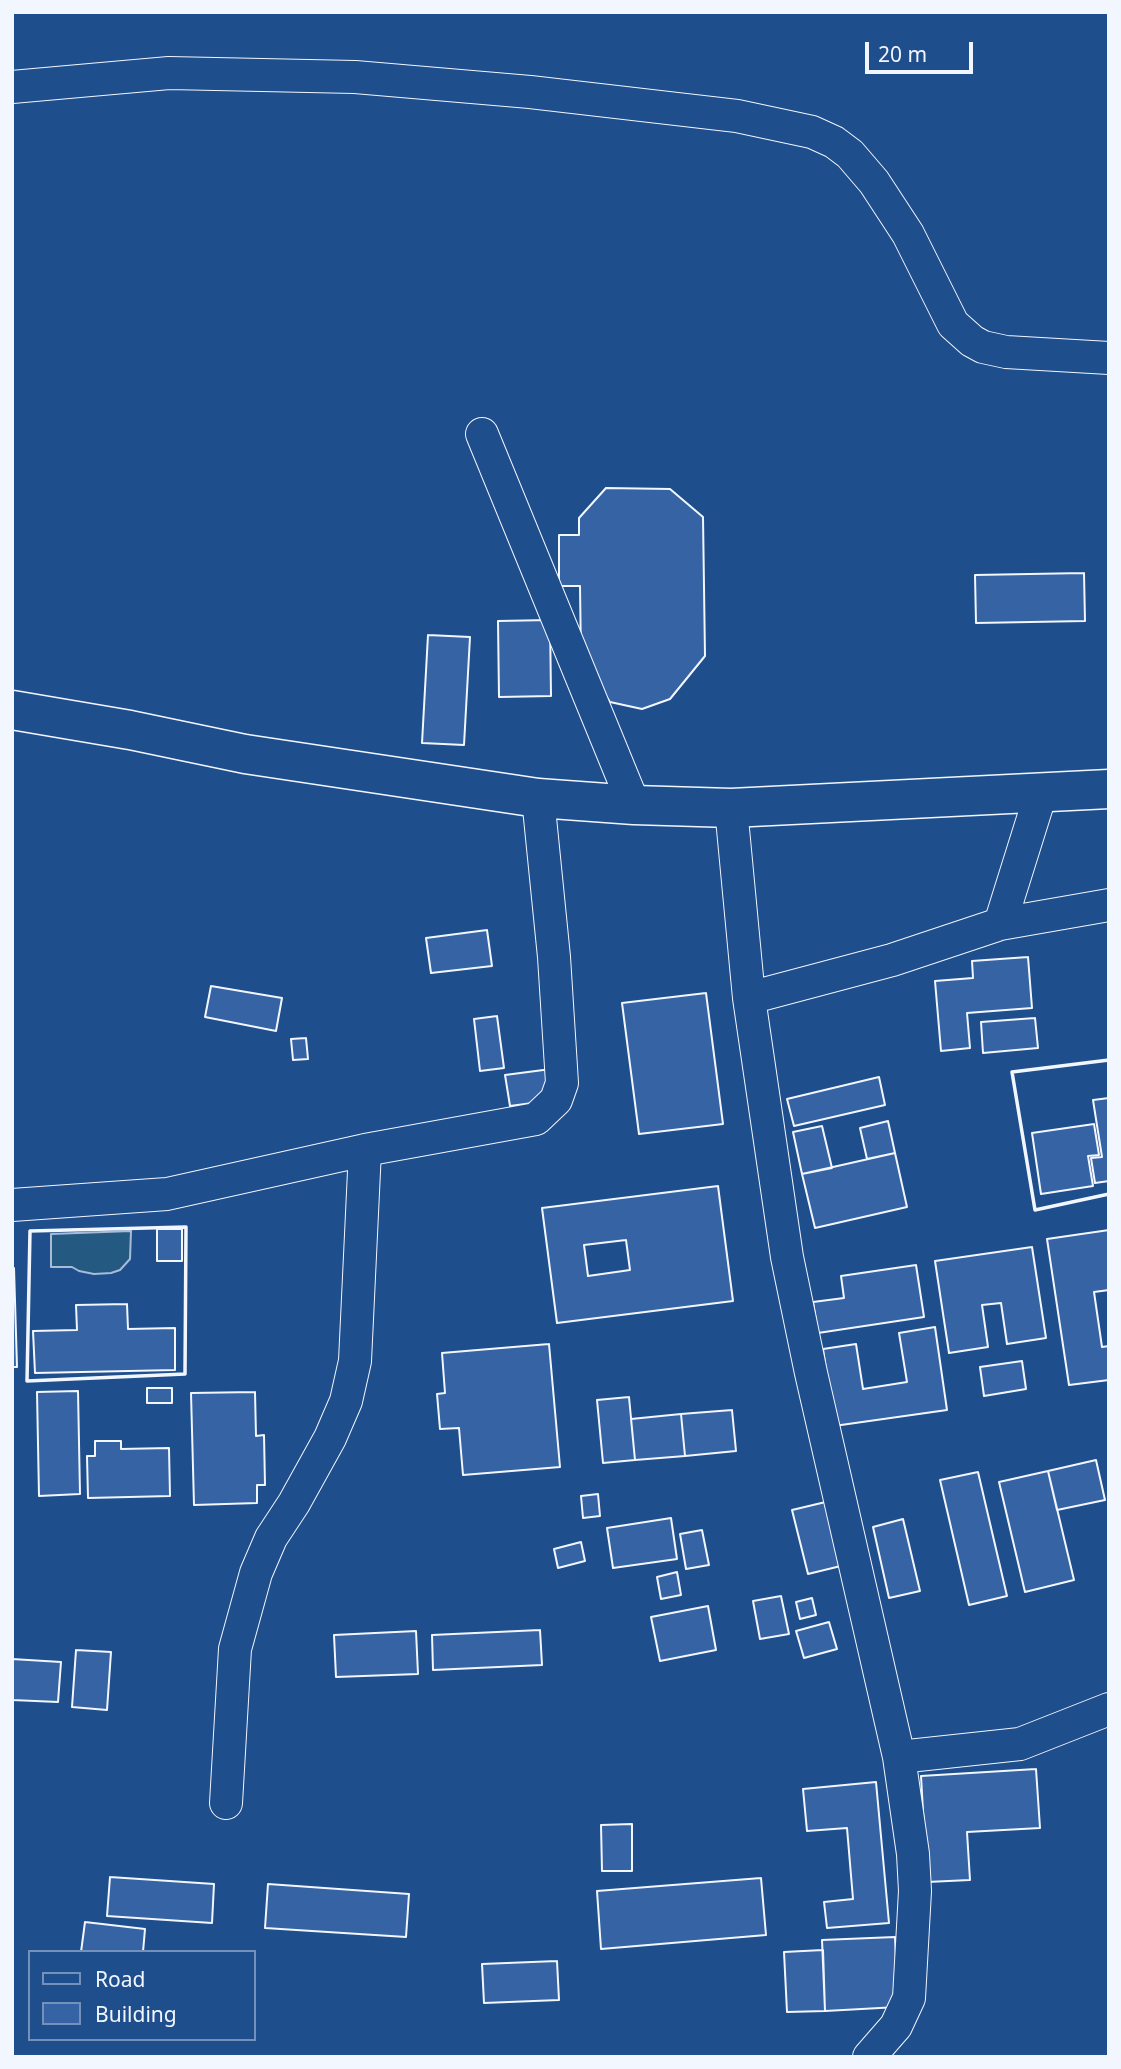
<!DOCTYPE html>
<html>
<head>
<meta charset="utf-8">
<style>
  body { margin:0 }
  #map { position:relative; width:1121px; height:2069px; overflow:hidden; background:#1f4e8c; font-family:"Noto Sans",sans-serif }
  canvas { display:block }
  .frame { position:absolute; inset:0; border:14px solid #f2f6ff; pointer-events:none }
  .legend { position:absolute; left:28px; top:1950px; width:228px; height:91px; box-sizing:border-box; background:#1f4e8c; border:2px solid #7391ba; margin:0; padding:9px 12px; list-style:none; font-size:21px; color:#f2f6ff }
  .legend li { display:flex; align-items:center; gap:14px; height:35px }
  .legend b { width:35px; border:2px solid #7391ba }
  .scale { position:absolute; left:865px; top:42px; width:108px; height:32px; box-sizing:border-box; border:4px solid #f2f6ff; border-top:0; padding-left:9px; font-size:21px; line-height:24px; white-space:nowrap; color:#f2f6ff; -webkit-text-stroke:5px #1f4e8c; paint-order:stroke }
</style>
</head>
<body>
<div id="map">
<canvas width="1121" height="2069"></canvas>
<div class="frame"></div>
<ul class="legend">
<li><b style="height:9px;background:#1f4e8c"></b>Road</li>
<li><b style="height:19px;background:#3563a3"></b>Building</li>
</ul>
<div class="scale">20 m</div>
</div>
<script>
const g = document.querySelector('canvas').getContext('2d');
g.lineJoin = 'round';
function fill(path, color) {
  g.fillStyle = color;
  g.fill(path, 'evenodd');
}
function toPath(rows) {
  const path = new Path2D();
  for (const r of rows) {
    path.moveTo(r[0], r[1]);
    for (let i = 2; i < r.length; i += 2) path.lineTo(r[i], r[i + 1]);
  }
  return path;
}
function stroke(path, color, width, dash) {
  g.strokeStyle = color;
  g.lineWidth = width;
  g.lineCap = dash ? 'butt' : 'round';
  g.setLineDash(dash || []);
  g.stroke(path);
}
const green = toPath([
  [131,1231,130,1259,120,1270,111,1273,94,1274,79,1271,72,1267,51,1267,51,1234,131,1231]
]);
fill(green, '#245a82');
stroke(green, '#a8bbd7', 2);
const building = toPath([
  [606,488,670,489,703,517,705,656,670,699,642,709,610,702,581,658,580,586,559,586,559,535,579,535,579,518,606,488],
  [1084,573,1085,621,976,623,975,575,1084,573],
  [550,620,551,696,499,697,498,621,550,620],
  [428,635,470,637,464,745,422,743,428,635],
  [487,930,492,966,431,973,426,938,487,930],
  [1028,957,1032,1008,967,1013,970,1048,941,1051,935,981,973,978,972,961,1028,957],
  [211,986,282,998,276,1031,205,1017,211,986],
  [706,993,723,1124,639,1134,622,1003,706,993],
  [497,1016,504,1068,480,1071,474,1019,497,1016],
  [1035,1018,1038,1048,983,1053,981,1022,1035,1018],
  [306,1038,308,1059,293,1060,291,1039,306,1038],
  [551,1069,555,1100,510,1106,505,1075,551,1069],
  [879,1077,885,1105,794,1126,787,1099,879,1077],
  [1109,1098,1109,1181,1095,1183,1091,1158,1102,1157,1093,1100,1109,1098],
  [888,1121,895,1153,867,1159,860,1128,888,1121],
  [1094,1124,1099,1155,1088,1156,1093,1186,1041,1194,1032,1133,1094,1124],
  [822,1126,832,1168,802,1174,793,1132,822,1126],
  [895,1153,907,1207,815,1228,802,1174,895,1153],
  [718,1186,733,1301,557,1323,542,1208,718,1186],
  [626,1240,630,1270,588,1276,584,1245,626,1240],
  [157,1229,182,1229,182,1261,157,1261,157,1229],
  [1109,1230,1109,1290,1094,1292,1102,1347,1109,1346,1109,1380,1069,1385,1047,1239,1109,1230],
  [1032,1247,1046,1338,1007,1344,1001,1303,982,1305,988,1347,949,1353,935,1261,1032,1247],
  [916,1265,924,1317,818,1333,813,1302,844,1298,841,1276,916,1265],
  [12,1268,14,1268,17,1367,12,1367,12,1268],
  [127,1304,128,1329,175,1328,175,1370,35,1373,33,1331,77,1330,76,1305,127,1304],
  [935,1327,947,1410,834,1426,823,1349,856,1344,863,1389,907,1382,899,1333,935,1327],
  [549,1344,560,1467,463,1475,459,1428,440,1429,437,1394,445,1393,442,1353,549,1344],
  [1022,1361,1026,1389,984,1396,980,1367,1022,1361],
  [147,1388,172,1388,172,1403,147,1403,147,1388],
  [78,1391,80,1494,39,1496,37,1392,78,1391],
  [255,1392,256,1436,264,1435,265,1485,257,1485,257,1503,194,1505,191,1393,255,1392],
  [629,1397,635,1460,603,1463,597,1400,629,1397],
  [732,1410,736,1451,685,1456,681,1414,732,1410],
  [681,1414,685,1456,635,1460,631,1419,681,1414],
  [95,1441,121,1441,121,1449,169,1448,170,1496,88,1498,87,1456,95,1456,95,1441],
  [1096,1460,1105,1500,1057,1510,1048,1471,1096,1460],
  [1048,1471,1074,1580,1025,1592,999,1482,1048,1471],
  [978,1472,1007,1596,969,1605,940,1480,978,1472],
  [598,1494,600,1516,583,1518,581,1496,598,1494],
  [834,1500,849,1564,808,1574,792,1510,834,1500],
  [671,1518,677,1559,613,1568,607,1528,671,1518],
  [903,1519,920,1591,889,1598,873,1527,903,1519],
  [702,1530,709,1565,686,1569,680,1534,702,1530],
  [581,1542,585,1561,558,1568,554,1549,581,1542],
  [677,1572,681,1595,661,1599,657,1577,677,1572],
  [781,1596,789,1634,760,1639,753,1601,781,1596],
  [812,1598,816,1615,800,1619,796,1602,812,1598],
  [708,1606,716,1650,660,1661,651,1617,708,1606],
  [829,1622,837,1649,804,1658,796,1631,829,1622],
  [540,1630,542,1665,433,1670,432,1635,540,1630],
  [416,1631,418,1674,336,1677,334,1635,416,1631],
  [76,1650,111,1652,107,1710,72,1707,76,1650],
  [12,1659,61,1662,58,1702,12,1700,12,1659],
  [1036,1769,1040,1828,967,1832,970,1880,927,1882,921,1776,1036,1769],
  [876,1782,889,1923,827,1928,824,1902,853,1899,847,1828,807,1831,803,1789,876,1782],
  [632,1824,632,1871,602,1871,601,1825,632,1824],
  [110,1877,214,1884,212,1923,107,1916,110,1877],
  [761,1878,766,1935,601,1949,597,1891,761,1878],
  [268,1884,409,1894,406,1937,265,1928,268,1884],
  [85,1922,145,1929,143,1952,81,1952,85,1922],
  [895,1937,898,2007,825,2011,822,1940,895,1937],
  [823,1950,825,2011,787,2012,784,1952,823,1950],
  [557,1961,559,2000,484,2003,482,1964,557,1961]
]);
fill(building, '#3563a3');
stroke(building, '#f2f6ff', 2);
const street = toPath([
  [12,87,169,73,355,77,530,92,737,116,812,132,834,142,850,154,874,182,908,234,953,324,972,341,983,347,1006,352,1109,358],
  [482,434,634,805],
  [731,808,749,998,787,1257,811,1373,899,1757,913,1854,915,1891,909,1998,896,2026,869,2057],
  [1000,924,1041,793],
  [749,998,892,960,1000,924,1109,905],
  [12,1205,167,1194,365,1150,536,1119,556,1100,562,1083,554,957,538,798],
  [899,1757,1020,1744,1109,1709],
  [226,1803,235,1649,256,1573,271,1538,294,1503,330,1438,346,1401,355,1361,365,1150]
]);
const secondary = toPath([
  [12,710,130,730,245,754,538,798,634,805,731,808,1109,789]
]);
stroke(street, '#f2f6ff', 34);
stroke(secondary, '#f2f6ff', 41);
stroke(street, '#1f4e8c', 32);
stroke(secondary, '#1f4e8c', 38);
stroke(toPath([
  [1109,1060,1012,1072,1035,1210,1109,1194],
  [186,1227,185,1374,27,1381,30,1231,186,1227]
]), '#f2f6ff', 3.5);
</script>
</body>
</html>
